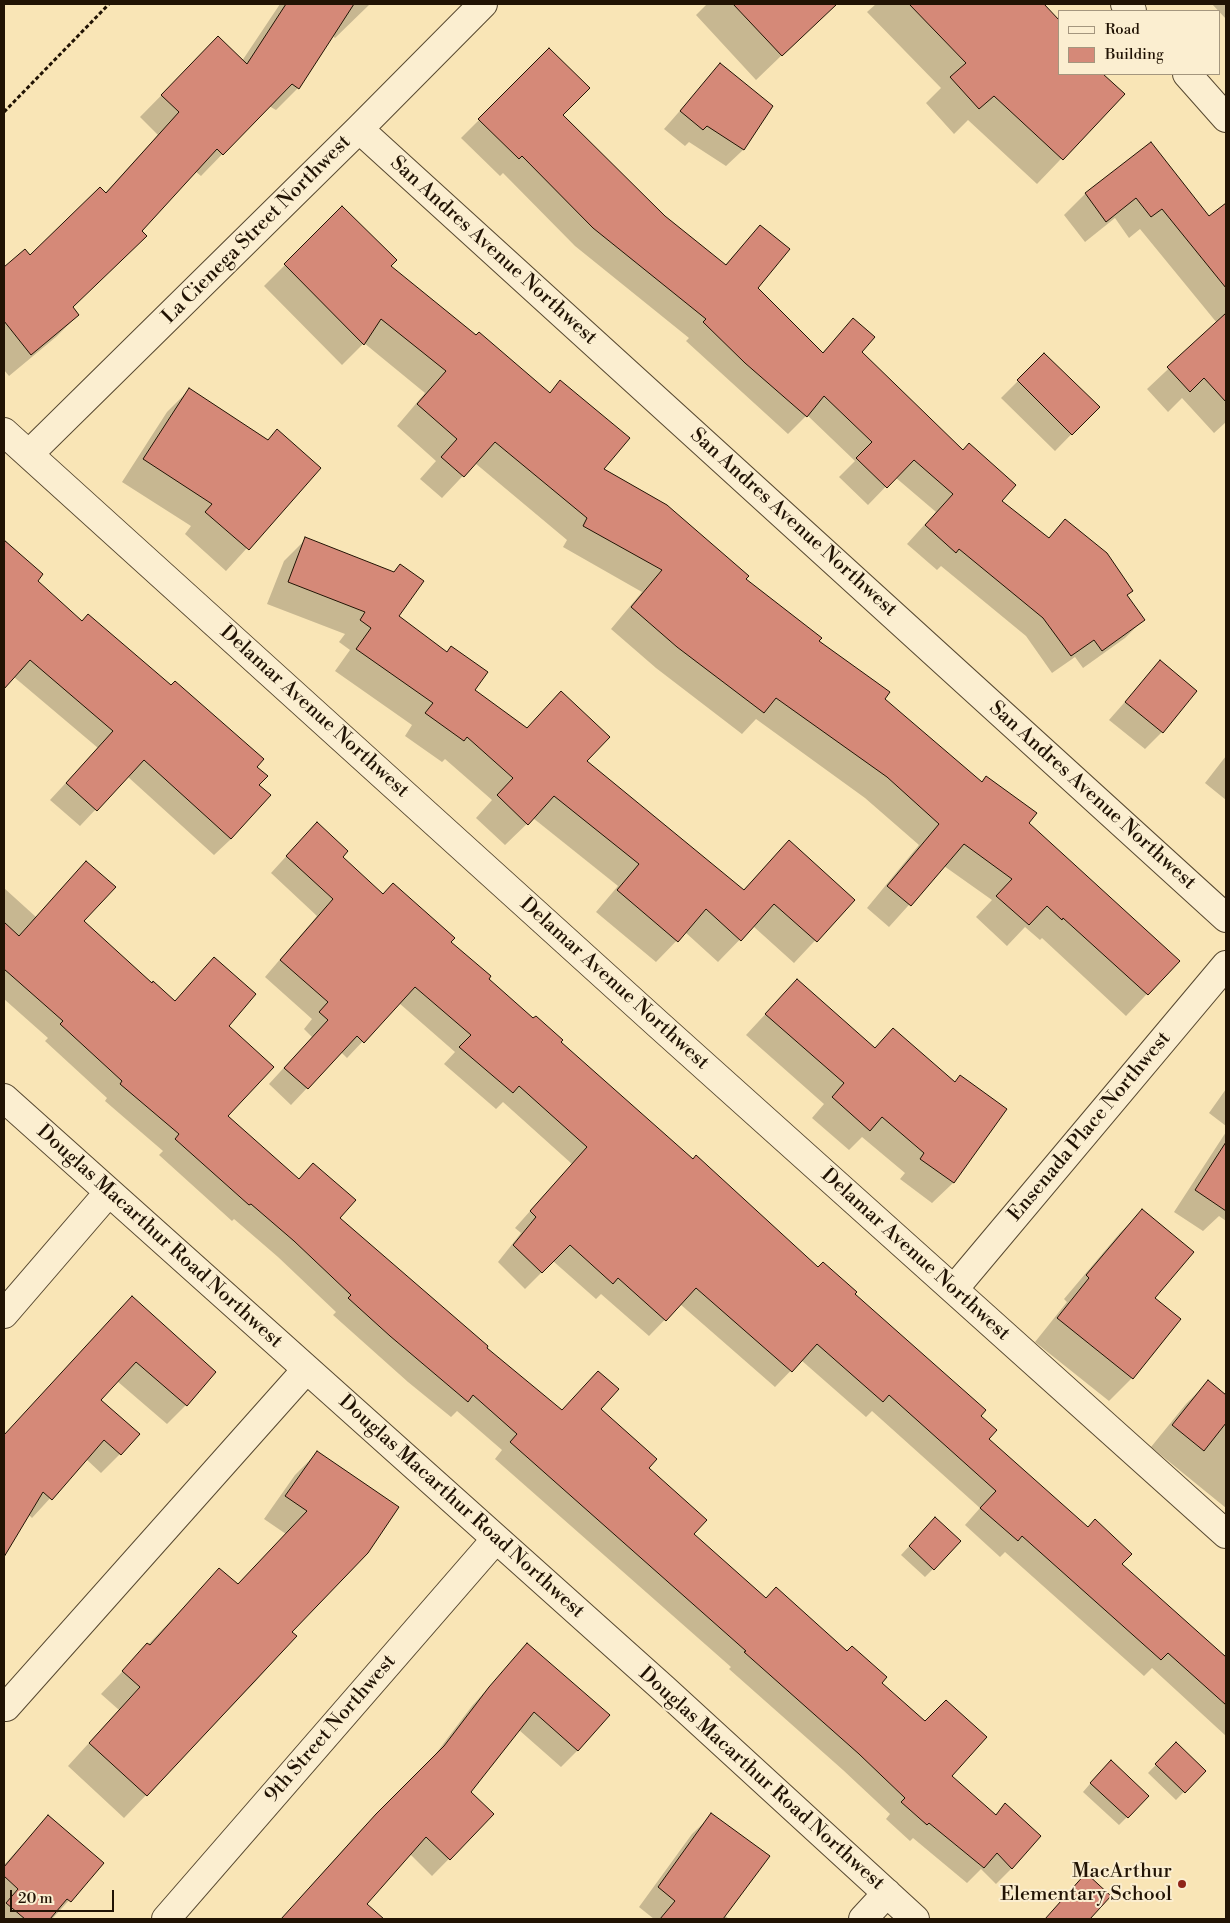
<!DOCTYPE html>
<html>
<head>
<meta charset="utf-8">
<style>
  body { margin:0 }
  #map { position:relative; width:1230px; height:1923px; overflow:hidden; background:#f9e5b6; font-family:"Libre Bodoni",serif }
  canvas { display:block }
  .frame { position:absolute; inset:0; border:5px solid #211304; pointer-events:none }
  .legend { position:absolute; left:1058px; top:10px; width:162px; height:65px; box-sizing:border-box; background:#fbeed0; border:1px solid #a4967e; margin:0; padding:6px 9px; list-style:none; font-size:15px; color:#211304 }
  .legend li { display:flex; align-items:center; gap:10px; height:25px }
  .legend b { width:25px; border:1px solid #a4967e }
  .scale { position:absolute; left:10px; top:1890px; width:104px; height:22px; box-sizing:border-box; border:2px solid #211304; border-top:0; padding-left:6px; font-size:15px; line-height:18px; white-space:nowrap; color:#211304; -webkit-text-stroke:4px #fbeed0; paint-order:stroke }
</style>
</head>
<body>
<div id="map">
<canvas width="1230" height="1923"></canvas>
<div class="frame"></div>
<ul class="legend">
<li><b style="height:6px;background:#fbeed0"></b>Road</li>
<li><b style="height:14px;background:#d58978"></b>Building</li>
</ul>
<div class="scale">20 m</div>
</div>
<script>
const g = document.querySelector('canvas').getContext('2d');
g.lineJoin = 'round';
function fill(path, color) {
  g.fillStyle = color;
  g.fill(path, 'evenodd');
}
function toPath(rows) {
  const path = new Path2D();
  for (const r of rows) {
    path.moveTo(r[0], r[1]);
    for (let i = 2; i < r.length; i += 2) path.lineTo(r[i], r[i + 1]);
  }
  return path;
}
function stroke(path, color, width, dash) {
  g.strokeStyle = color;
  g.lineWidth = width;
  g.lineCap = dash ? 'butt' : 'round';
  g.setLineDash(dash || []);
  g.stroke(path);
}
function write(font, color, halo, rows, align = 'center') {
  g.font = font + ' "Libre Bodoni",serif';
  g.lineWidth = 4;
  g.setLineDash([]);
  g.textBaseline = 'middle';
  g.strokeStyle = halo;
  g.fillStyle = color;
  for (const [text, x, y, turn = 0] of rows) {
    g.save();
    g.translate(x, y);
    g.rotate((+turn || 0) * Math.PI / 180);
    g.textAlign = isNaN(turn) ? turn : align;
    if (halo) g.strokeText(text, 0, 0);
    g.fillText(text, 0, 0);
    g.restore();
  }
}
fill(toPath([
  [280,4,370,4,335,38,332,35,298,88,276,110,269,106,201,176,195,171,72,308,78,315,56,337,9,376,4,370,4,268,25,251,29,256,105,193,158,135,140,117,196,60,242,61],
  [707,4,835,4,756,80,696,15],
  [876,4,1043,4,1059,21,1059,74,1101,74,1123,94,1037,184,968,120,954,134,926,103,941,88,867,12],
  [1212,4,1226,4,1226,19],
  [549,50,561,115,664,217,725,265,760,226,756,288,822,353,854,320,861,352,1000,501,1048,539,1065,521,1143,620,1125,638,1083,668,1075,657,1052,673,1026,636,941,566,937,570,907,544,936,512,895,477,868,505,839,477,855,461,807,415,788,434,686,341,689,338,575,246,503,173,500,176,461,138],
  [720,65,743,150,726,166,689,142,685,146,664,129],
  [1151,143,1209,218,1220,209,1226,216,1226,422,1214,433,1182,398,1168,412,1147,389,1217,323,1140,229,1129,238,1115,218,1085,242,1064,215,1085,194],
  [342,208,389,266,549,394,560,382,602,470,744,580,981,783,986,778,1028,823,1178,961,1126,1016,1042,938,1040,940,1025,927,1007,946,976,917,992,900,944,866,889,927,867,908,919,845,865,798,756,719,742,734,656,668,611,629,642,592,563,547,567,540,475,463,442,498,420,479,436,461,397,426,425,393,364,343,342,365,264,286],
  [1044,355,1098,407,1055,451,1001,398],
  [189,390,268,441,320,468,226,571,185,534,191,526,122,482,167,412],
  [4,539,42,575,36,581,81,622,255,767,257,785,231,839,214,855,127,776,80,826,50,800,98,748,14,677,4,688,4,638,9,633,4,629],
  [306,539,393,573,400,565,397,616,446,653,451,648,473,690,526,729,585,761,743,890,789,842,853,900,794,963,753,926,718,962,685,932,656,962,596,912,618,886,533,818,505,845,476,818,492,800,445,759,442,762,405,736,412,725,335,671,350,650,339,642,345,634,267,604,284,561],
  [1160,662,1162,732,1145,749,1109,720],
  [1226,756,1226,800,1205,783],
  [301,840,341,857,383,895,449,942,487,979,818,1269,853,1294,980,1416,988,1439,1120,1565,1226,1660,1226,1736,1152,1668,1144,1676,1005,1552,1000,1557,965,1525,980,1508,872,1411,866,1417,801,1360,775,1387,680,1304,649,1336,601,1294,596,1299,553,1261,525,1289,498,1262,521,1233,515,1228,572,1164,503,1102,496,1109,444,1064,455,1052,399,1003,347,1058,341,1052,291,1105,269,1084,312,1037,304,1029,312,1019,265,977,317,916,271,873],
  [86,863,82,921,174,1002,215,958,227,1026,226,1116,298,1180,313,1164,338,1218,485,1348,561,1411,599,1409,647,1468,692,1534,766,1600,880,1683,950,1777,995,1815,1005,1805,1012,1868,996,1884,981,1869,967,1883,913,1838,910,1841,886,1819,890,1814,843,1770,729,1669,731,1667,495,1459,502,1450,457,1411,451,1417,408,1382,333,1315,336,1312,278,1257,234,1219,232,1221,159,1155,163,1151,105,1101,107,1098,45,1041,48,1038,4,999,4,888,36,917],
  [797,980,874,1049,893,1029,954,1083,960,1077,1005,1109,953,1183,932,1203,900,1179,905,1173,862,1137,849,1150,812,1118,824,1104,746,1035],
  [1226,1089,1226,1126,1209,1113],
  [1226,1132,1226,1221,1219,1216,1203,1231,1174,1212],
  [1142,1211,1153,1298,1132,1378,1109,1401,1035,1342,1067,1302,1064,1299,1119,1234],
  [113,1317,186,1405,167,1424,117,1381,100,1401,120,1454,101,1473,86,1459,32,1518,28,1514,4,1554,4,1436],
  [1208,1382,1226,1397,1226,1508,1151,1447,1186,1404],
  [317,1453,291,1633,295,1637,256,1681,124,1818,68,1766,119,1710,101,1694,219,1570,237,1585,286,1534,264,1519,295,1475],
  [927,1527,933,1569,925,1577,901,1555],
  [527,1645,578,1750,561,1767,519,1730,470,1792,493,1814,432,1876,410,1854,365,1904,383,1919,281,1919,359,1832,428,1764,472,1706],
  [1176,1744,1204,1771,1176,1800,1148,1773],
  [1102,1770,1127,1817,1119,1825,1083,1792],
  [712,1815,724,1915,729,1919,654,1919,639,1907,692,1834],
  [48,1816,103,1863,52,1919,4,1919,4,1865],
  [1086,1875,1109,1896,1089,1919,1045,1919]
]), '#0003');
const building = toPath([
  [286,4,354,4,299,89,292,84,223,155,217,149,142,231,147,236,73,307,79,315,31,355,4,321,4,267,25,249,30,255,100,187,106,193,179,112,161,95,218,36,247,64,286,4],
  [733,4,837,4,782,56,733,4],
  [909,4,1044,4,1059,20,1059,74,1103,74,1125,94,1063,160,994,96,979,109,950,77,966,63,909,4],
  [549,48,590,88,563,115,665,216,726,265,760,225,790,249,758,288,823,353,853,318,875,337,862,352,963,450,969,443,1016,485,1002,501,1049,538,1065,519,1107,553,1133,591,1127,595,1145,620,1102,651,1094,640,1071,656,1043,618,959,549,956,553,925,525,953,494,914,460,887,488,856,458,872,442,824,396,807,417,745,363,703,322,706,319,593,228,522,156,519,159,478,119,549,48],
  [720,63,773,106,744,150,707,126,703,130,680,111,720,63],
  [1151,142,1209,216,1226,203,1226,288,1162,209,1151,217,1136,198,1106,222,1085,193,1151,142],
  [342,206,397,260,391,266,476,335,479,332,550,393,560,380,630,438,604,469,667,505,749,576,746,579,822,638,819,641,890,692,885,699,982,782,986,776,1037,813,1029,823,1180,961,1148,995,1063,918,1062,920,1047,906,1029,925,996,896,1012,879,964,844,911,906,887,886,939,824,887,777,776,698,764,713,677,647,631,607,662,570,583,526,587,518,495,442,464,477,441,457,457,439,417,404,446,371,381,319,364,345,284,264,342,206],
  [1226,313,1226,402,1204,378,1190,392,1167,367,1226,313],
  [1044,353,1100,407,1072,435,1017,380,1044,353],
  [189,388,268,440,277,429,321,468,249,550,205,512,212,504,143,459,189,388],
  [305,537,394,572,400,564,424,581,399,616,447,652,451,646,488,672,475,690,527,728,561,691,610,737,587,761,744,890,789,840,855,900,817,942,774,904,741,941,706,909,678,942,617,890,639,864,554,796,528,825,497,795,513,778,467,737,464,741,425,713,433,703,356,649,371,628,360,620,365,612,288,582,305,537],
  [4,540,43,574,38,581,82,621,88,614,171,685,175,681,264,759,257,767,268,776,259,785,271,795,231,839,144,760,97,811,66,783,113,731,30,660,4,689,4,540],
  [1160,660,1197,691,1163,733,1125,702,1160,660],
  [317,822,348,851,343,857,383,894,393,883,455,938,451,942,491,976,489,979,533,1018,536,1016,563,1040,561,1042,693,1159,696,1155,818,1267,823,1262,857,1292,855,1294,986,1410,981,1416,997,1430,989,1439,1088,1527,1095,1519,1132,1554,1122,1564,1226,1657,1226,1705,1168,1653,1161,1660,1022,1536,1018,1541,980,1508,996,1491,889,1395,883,1402,817,1344,792,1372,696,1288,666,1321,618,1278,613,1284,570,1245,542,1273,513,1245,536,1217,530,1211,587,1147,519,1086,513,1093,459,1047,471,1035,415,987,364,1043,357,1036,308,1089,284,1068,328,1020,319,1012,328,1002,280,960,333,899,286,856,317,822],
  [86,861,116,887,84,921,152,983,153,981,175,1001,214,957,256,994,229,1026,274,1067,228,1116,299,1179,313,1163,356,1200,340,1218,488,1346,487,1348,562,1410,598,1371,619,1389,601,1409,657,1459,649,1468,707,1520,694,1534,766,1598,776,1587,847,1651,852,1646,887,1677,882,1683,925,1721,946,1700,987,1737,952,1776,996,1815,1005,1803,1041,1836,1012,1869,997,1853,984,1868,929,1823,927,1825,901,1802,905,1798,859,1754,744,1652,746,1651,510,1442,517,1434,473,1395,468,1402,390,1336,348,1298,351,1295,294,1241,251,1204,249,1205,175,1139,179,1134,120,1084,122,1081,60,1024,63,1021,4,969,4,922,19,936,86,861],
  [797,979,875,1048,893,1028,955,1082,960,1075,1007,1109,954,1183,920,1159,924,1153,882,1117,870,1131,832,1097,844,1083,765,1014,797,979],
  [1226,1142,1226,1211,1195,1190,1226,1142],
  [1142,1209,1194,1252,1155,1298,1181,1319,1133,1379,1057,1318,1089,1278,1086,1275,1142,1209],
  [132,1296,216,1372,187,1406,136,1362,101,1400,140,1434,121,1455,104,1440,52,1500,43,1492,4,1557,4,1435,132,1296],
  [1208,1380,1226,1395,1226,1423,1204,1451,1172,1425,1208,1380],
  [317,1451,399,1507,368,1553,292,1632,297,1636,147,1796,89,1743,140,1687,122,1671,147,1643,150,1645,219,1568,238,1584,307,1511,285,1496,317,1451],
  [935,1517,961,1541,934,1570,909,1546,935,1517],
  [527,1643,610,1715,578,1751,534,1712,471,1792,494,1814,450,1860,426,1837,367,1904,384,1919,281,1919,376,1814,444,1746,489,1687,527,1643],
  [1176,1742,1206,1771,1185,1793,1155,1764,1176,1742],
  [1111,1760,1149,1796,1128,1818,1090,1783,1111,1760],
  [711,1813,770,1856,723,1919,660,1919,675,1901,658,1887,711,1813],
  [48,1815,104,1863,71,1902,67,1899,50,1919,25,1919,6,1903,18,1889,4,1876,4,1867,48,1815],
  [1086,1873,1111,1896,1090,1919,1045,1919,1086,1873]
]);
fill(building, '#d58978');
stroke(building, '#211304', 1);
const minor = toPath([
  [1125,4,1132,11],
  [1187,74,1226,118],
  [359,129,1226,918],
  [4,432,660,1026,1226,1534],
  [29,454,359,129,483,4],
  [4,1098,664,1689,915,1919],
  [954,1289,1226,965],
  [4,1314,109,1192],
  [6,1707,306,1370],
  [166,1919,496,1539],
  [863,1919,887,1893]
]);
stroke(minor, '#574830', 30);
stroke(toPath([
  [4,112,109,4]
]), '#211304', 3, [4, 2.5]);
stroke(minor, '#fbeed0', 28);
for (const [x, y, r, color] of [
  [1182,1884,5,"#8f2418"]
]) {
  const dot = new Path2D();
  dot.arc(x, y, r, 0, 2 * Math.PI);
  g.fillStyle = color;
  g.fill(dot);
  stroke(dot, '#fbeed0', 2);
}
write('20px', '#211304', '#fbeed0', [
  ["La Cienega Street Northwest",257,230,-45],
  ["San Andres Avenue Northwest",493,251,42],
  ["San Andres Avenue Northwest",793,523,42],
  ["Delamar Avenue Northwest",314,712,42],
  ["San Andres Avenue Northwest",1092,796,42],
  ["Delamar Avenue Northwest",614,984,42],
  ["Ensenada Place Northwest",1090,1127,-50],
  ["Douglas Macarthur Road Northwest",159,1237,42],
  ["Delamar Avenue Northwest",915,1255,42],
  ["Douglas Macarthur Road Northwest",461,1507,42],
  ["9th Street Northwest",331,1729,-49],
  ["Douglas Macarthur Road Northwest",761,1779,42]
]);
write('20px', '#211304', '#fbeed0', [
  ["MacArthur",1172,1872],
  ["Elementary School",1172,1895]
], 'right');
</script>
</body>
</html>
